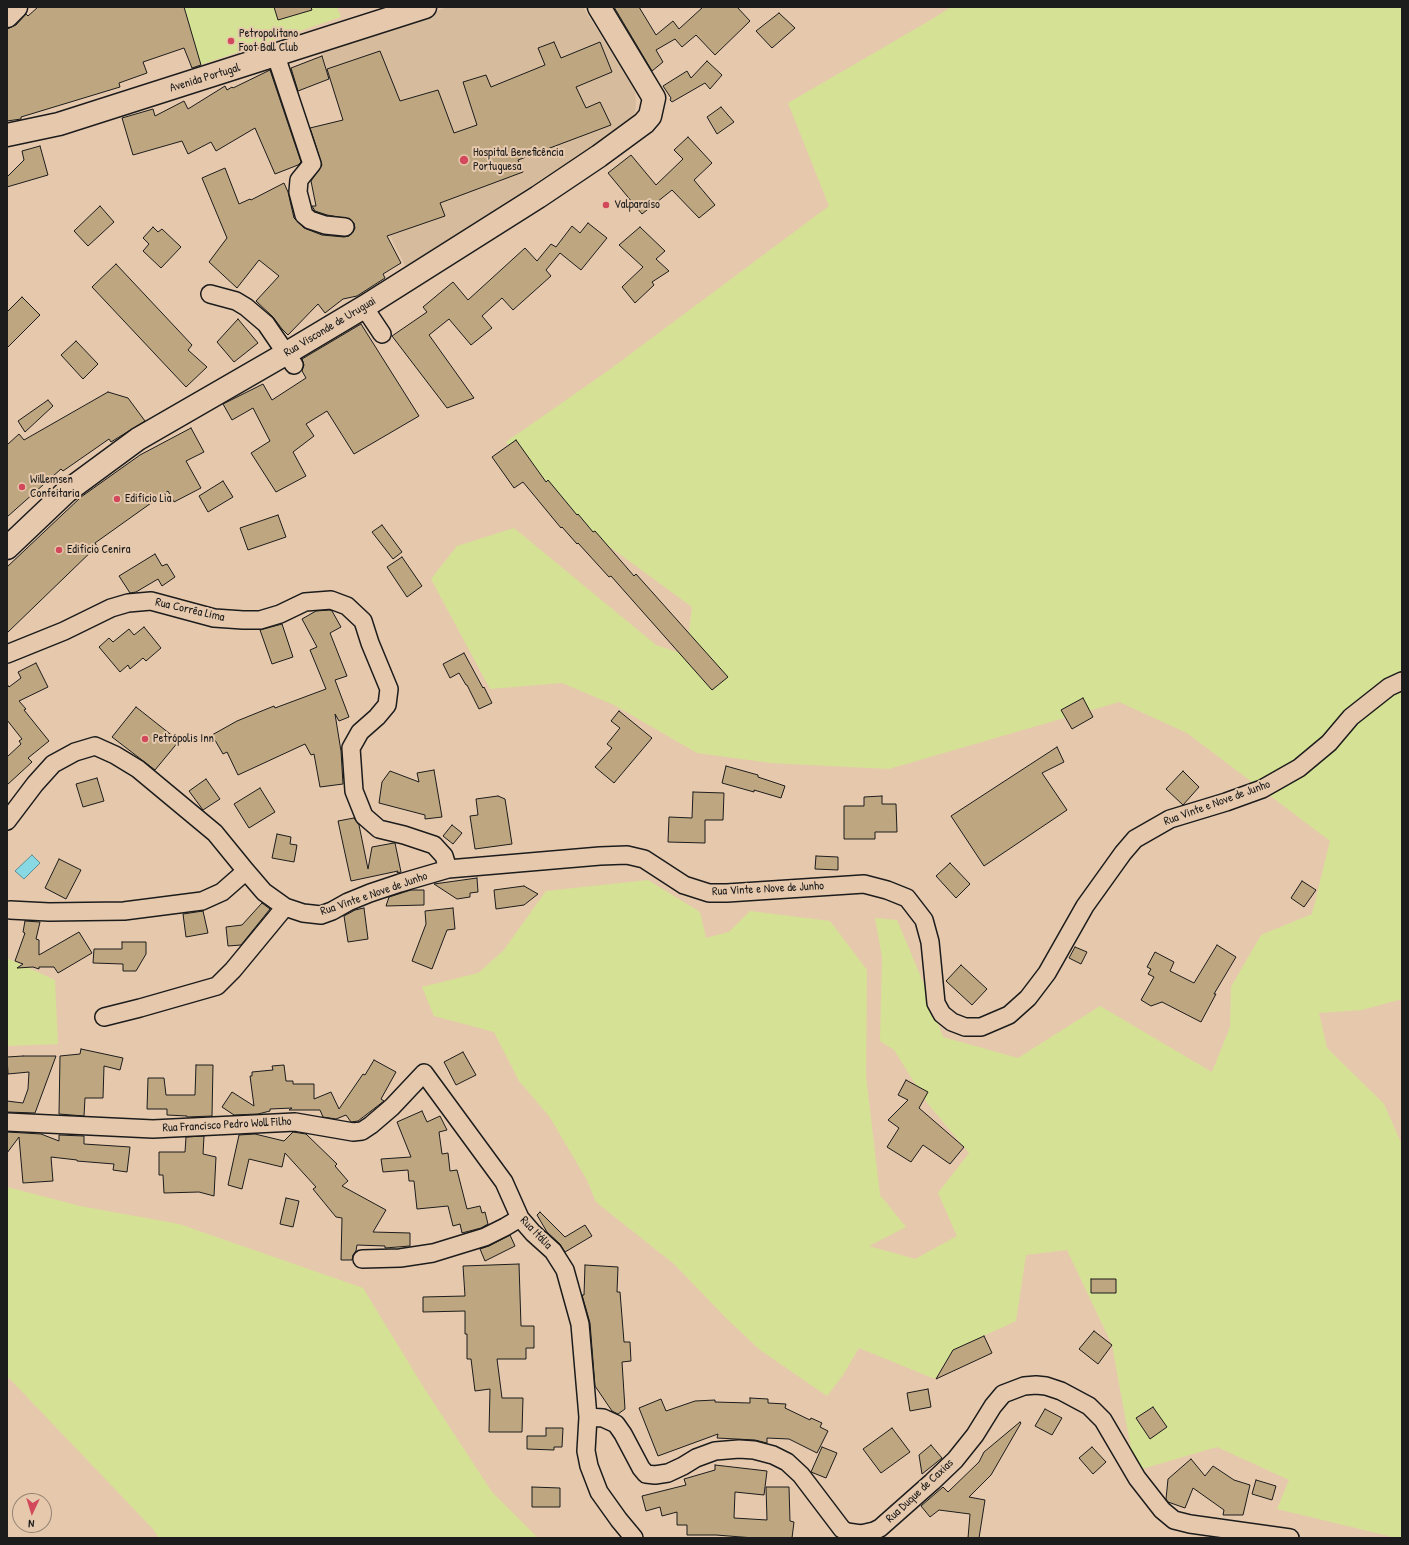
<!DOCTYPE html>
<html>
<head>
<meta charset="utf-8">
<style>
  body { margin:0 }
  #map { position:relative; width:1409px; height:1545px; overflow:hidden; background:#e6c9ad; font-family:"Patrick Hand",sans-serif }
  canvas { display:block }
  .frame { position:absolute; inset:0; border:8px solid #1c1c1c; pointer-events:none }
  .north { position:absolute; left:12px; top:1493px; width:40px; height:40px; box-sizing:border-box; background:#e6c9ad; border:1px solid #958473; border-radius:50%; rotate:184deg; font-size:11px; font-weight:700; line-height:16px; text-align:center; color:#1c1c1c }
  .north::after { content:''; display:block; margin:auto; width:14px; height:18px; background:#d1495b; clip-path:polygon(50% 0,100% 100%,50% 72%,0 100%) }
</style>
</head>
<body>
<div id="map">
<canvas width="1409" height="1545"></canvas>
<div class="frame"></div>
<div class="north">N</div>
</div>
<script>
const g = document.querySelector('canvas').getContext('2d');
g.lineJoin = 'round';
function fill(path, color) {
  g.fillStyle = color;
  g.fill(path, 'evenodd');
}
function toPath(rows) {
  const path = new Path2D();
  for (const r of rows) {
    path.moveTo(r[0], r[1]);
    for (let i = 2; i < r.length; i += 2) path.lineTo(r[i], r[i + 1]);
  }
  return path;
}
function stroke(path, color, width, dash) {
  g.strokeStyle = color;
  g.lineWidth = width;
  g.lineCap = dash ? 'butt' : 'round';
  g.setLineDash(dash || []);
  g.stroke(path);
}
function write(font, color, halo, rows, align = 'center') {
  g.font = font + ' "Patrick Hand",sans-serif';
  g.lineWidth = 4;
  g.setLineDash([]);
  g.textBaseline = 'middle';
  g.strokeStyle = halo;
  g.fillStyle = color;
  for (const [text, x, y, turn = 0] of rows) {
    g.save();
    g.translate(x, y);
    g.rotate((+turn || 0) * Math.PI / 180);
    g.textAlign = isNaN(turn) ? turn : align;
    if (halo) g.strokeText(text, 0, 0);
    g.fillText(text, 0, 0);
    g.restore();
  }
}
fill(toPath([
  [448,7,583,7,635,91,636,103,635,113,628,123,406,267,370,196,334,94,322,52]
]), '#d6bb9d');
fill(toPath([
  [182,7,337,7,341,17,200,65],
  [951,7,1402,7,1402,999,1362,1010,1319,1013,1327,1048,1384,1104,1402,1145,1402,1538,1397,1538,1277,1509,1289,1480,1217,1447,1135,1471,1112,1345,1067,1250,1026,1255,1016,1321,953,1350,935,1379,859,1348,843,1375,827,1396,760,1350,726,1318,674,1264,596,1202,587,1180,549,1116,519,1081,494,1032,434,1016,422,987,478,973,503,951,546,891,648,880,700,912,706,938,729,932,750,911,830,921,867,970,866,1076,880,1195,906,1227,869,1246,915,1259,957,1236,938,1193,969,1153,928,1104,894,1050,880,1041,882,957,875,918,897,920,923,982,943,1037,1018,1058,1100,1006,1212,1072,1230,1027,1231,987,1261,935,1312,914,1330,841,1187,733,1119,702,889,769,771,763,697,753,614,705,562,683,490,689,431,579,457,546,514,528,656,645,686,655,692,607,565,514,506,442,609,370,829,206,788,103,934,18],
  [7,958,55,980,58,1044,7,1046],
  [7,1187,80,1206,179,1224,363,1288,424,1388,492,1492,538,1538,159,1538,153,1529,7,1376]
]), '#d5e194');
const water = toPath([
  [32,855,40,863,24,879,15,871,32,855]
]);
fill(water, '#88d9e3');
stroke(water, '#5d8d93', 1);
const building = toPath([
  [38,7,184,7,201,65,192,68,184,48,143,62,147,73,119,83,120,87,21,117,21,119,7,121,7,29,16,25,26,14,28,16,38,7],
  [274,7,311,7,312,10,278,20,274,7],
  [614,7,639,7,656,35,673,21,679,29,703,7,737,7,750,21,715,55,696,35,682,47,675,39,656,50,663,62,652,71,614,7],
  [779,13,795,28,772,48,756,31,779,13],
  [554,42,561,58,600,42,612,72,576,87,586,108,600,102,611,125,518,160,523,172,440,203,445,216,387,236,401,263,383,274,385,278,357,296,343,299,325,313,318,304,288,335,282,329,273,317,256,301,279,276,259,260,237,288,209,262,227,238,202,178,225,168,239,204,250,199,251,200,284,183,288,192,294,218,304,228,322,235,344,237,349,236,353,232,355,228,354,223,350,219,327,215,315,211,312,206,316,206,311,181,322,165,310,128,343,120,327,69,380,51,400,101,438,90,454,133,477,125,463,82,486,75,491,87,545,65,538,48,554,42],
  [322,56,329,79,298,91,291,68,322,56],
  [707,61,722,75,710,89,705,83,672,102,670,100,671,98,663,86,687,71,691,78,707,61],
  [270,70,301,162,298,165,275,174,255,128,216,151,211,142,188,154,182,141,133,155,122,118,153,109,155,116,184,101,188,109,225,86,227,90,232,87,233,88,270,70],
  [721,107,734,122,717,134,707,117,721,107],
  [688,137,712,163,694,180,715,205,699,218,672,190,642,214,608,173,631,155,656,185,683,159,674,150,688,137],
  [40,146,48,175,7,187,7,177,24,160,22,151,40,146],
  [100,206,114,222,88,246,74,231,100,206],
  [588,223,607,238,581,270,560,253,546,270,551,276,513,310,502,298,482,316,492,328,471,345,449,319,429,335,474,398,447,408,392,336,427,312,423,307,453,282,468,300,525,248,537,261,551,244,556,247,572,226,580,233,588,223],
  [153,227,158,232,162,229,181,247,161,268,143,251,149,244,143,238,153,227],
  [640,227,665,251,656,259,669,271,652,282,654,285,635,303,622,287,643,267,619,245,640,227],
  [116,264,192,345,188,350,207,367,186,387,92,287,116,264],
  [22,297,40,315,7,348,7,312,22,297],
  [238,319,258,343,234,362,217,342,238,319],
  [361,324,419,416,354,454,327,411,306,424,314,436,293,452,306,476,276,492,251,453,270,441,253,408,232,420,223,404,263,384,272,400,306,378,302,371,304,365,302,359,361,324],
  [76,341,98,364,83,379,61,355,76,341],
  [108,392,128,398,145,421,111,442,109,439,63,471,61,469,7,517,7,445,19,434,24,440,108,392],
  [48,400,53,406,25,432,18,421,48,400],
  [191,428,204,452,186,461,201,488,174,502,168,491,95,543,97,546,7,633,7,567,81,497,140,455,191,428],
  [516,440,546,482,548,480,577,515,578,514,593,532,595,531,634,576,636,574,728,677,712,690,611,576,609,577,578,543,577,544,562,527,561,528,523,482,514,488,492,457,516,440],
  [223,481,233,497,208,512,199,496,223,481],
  [278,515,286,537,248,550,240,528,278,515],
  [382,525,402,552,393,559,372,532,382,525],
  [155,554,162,566,167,564,175,577,162,586,158,579,136,592,130,593,119,576,155,554],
  [402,557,422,586,407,597,387,567,402,557],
  [330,610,332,611,341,627,330,633,347,676,335,680,349,717,339,721,335,714,341,751,343,784,320,787,314,754,311,755,305,744,238,775,227,752,223,754,212,735,237,721,274,706,275,708,326,689,310,650,317,647,302,619,316,611,330,610],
  [282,624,293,657,272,664,260,630,282,624],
  [144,627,161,648,146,661,143,658,130,669,128,665,120,672,99,647,109,638,113,642,129,629,134,635,144,627],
  [464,653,483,688,484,687,492,703,479,709,467,685,466,685,459,673,450,678,443,664,464,653],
  [36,663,48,687,19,701,26,709,24,710,49,741,28,758,32,762,7,785,7,757,21,744,19,741,22,739,7,720,7,684,9,687,21,678,18,672,36,663],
  [1083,698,1093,717,1072,729,1061,710,1083,698],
  [136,707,179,741,155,770,112,737,136,707],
  [619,711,652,738,614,783,595,767,612,748,607,744,620,728,611,721,619,711],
  [1057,747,1064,762,1042,773,1067,810,984,866,951,816,1057,747],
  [726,766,758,775,758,777,785,786,781,798,754,790,754,792,722,783,726,766],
  [434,770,442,817,425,819,425,815,379,803,382,782,390,771,419,782,417,773,434,770],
  [1183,771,1199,787,1183,805,1166,789,1183,771],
  [97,778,104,801,83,807,76,784,97,778],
  [206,779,220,799,203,810,189,791,206,779],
  [260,788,275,812,249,828,234,804,260,788],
  [693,792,724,793,723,820,705,820,705,843,668,842,669,817,692,818,693,792],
  [498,796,505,799,512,844,475,849,470,816,478,815,476,799,498,796],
  [882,796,882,804,896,804,897,832,875,832,875,839,844,839,844,806,864,806,864,797,882,796],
  [354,818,359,825,368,869,372,847,394,843,395,843,401,872,397,873,398,871,351,881,338,821,354,818],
  [452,825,462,833,453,844,443,836,452,825],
  [277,834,291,837,290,844,297,845,294,862,272,858,277,834],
  [816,856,838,857,838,870,815,869,816,856],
  [59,859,81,870,66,899,45,888,59,859],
  [950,863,970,884,956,898,936,876,950,863],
  [477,878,478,892,470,893,470,897,457,899,434,884,477,878],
  [1302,881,1316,890,1304,907,1291,898,1302,881],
  [524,886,538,894,524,905,496,909,494,890,524,886],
  [411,890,424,890,424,905,386,906,389,897,411,890],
  [262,903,270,909,241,945,228,946,226,927,242,925,262,903],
  [364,908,368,939,348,942,344,916,355,910,364,908],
  [453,908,455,929,447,930,432,969,412,961,426,924,425,911,453,908],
  [203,911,208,933,186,937,183,914,203,911],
  [25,921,40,922,36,939,39,940,39,955,79,932,92,953,58,973,54,967,39,967,39,969,33,967,17,968,23,964,15,961,25,933,23,932,25,921],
  [122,942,146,942,146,954,136,971,123,971,123,964,93,963,94,949,122,949,122,942],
  [1217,945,1236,957,1214,994,1216,994,1201,1022,1162,1002,1151,1006,1141,1000,1154,977,1148,974,1151,969,1147,967,1155,952,1174,962,1170,971,1194,983,1217,945],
  [1075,947,1087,952,1081,964,1069,958,1075,947],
  [961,965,987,989,972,1005,946,981,961,965],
  [81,1049,123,1058,120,1070,104,1066,103,1098,85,1098,84,1116,59,1114,60,1056,80,1054,81,1049],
  [463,1052,476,1075,456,1085,444,1062,463,1052],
  [23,1056,56,1056,35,1113,7,1112,7,1101,23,1103,28,1089,29,1072,8,1074,7,1057,23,1056],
  [374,1060,396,1072,381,1099,384,1101,358,1121,351,1122,346,1115,336,1119,323,1117,320,1110,289,1110,292,1108,270,1109,270,1111,258,1114,234,1115,222,1107,232,1092,254,1106,250,1076,252,1076,252,1072,273,1070,272,1066,284,1065,286,1081,293,1081,293,1084,314,1084,314,1099,331,1092,339,1109,363,1074,365,1075,374,1060],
  [196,1065,213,1065,212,1116,187,1117,187,1116,167,1115,167,1109,147,1109,148,1078,164,1078,166,1095,195,1095,196,1065],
  [906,1080,928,1092,919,1108,964,1147,950,1164,923,1145,911,1162,887,1147,899,1128,888,1120,908,1100,898,1095,906,1080],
  [422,1111,427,1122,440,1116,447,1130,439,1132,442,1154,448,1153,450,1171,457,1170,467,1209,480,1206,482,1213,485,1212,488,1224,481,1228,462,1233,460,1224,453,1226,448,1206,417,1209,414,1181,409,1181,408,1170,383,1172,381,1159,411,1157,397,1122,422,1111],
  [7,1132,41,1134,59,1141,59,1135,84,1136,84,1144,130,1147,127,1172,113,1170,114,1164,77,1161,77,1160,51,1157,53,1181,23,1183,19,1137,7,1153,7,1132],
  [293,1132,306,1134,337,1164,335,1166,348,1181,342,1186,386,1210,373,1232,410,1233,410,1246,385,1248,385,1246,357,1245,356,1251,353,1255,352,1260,341,1260,342,1218,336,1217,313,1189,316,1187,285,1153,282,1167,249,1159,242,1189,228,1185,239,1135,255,1134,284,1141,293,1132],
  [204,1136,203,1154,216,1157,214,1196,199,1192,164,1193,163,1175,159,1175,159,1152,185,1152,186,1137,204,1136],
  [286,1198,299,1201,293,1227,280,1224,286,1198],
  [540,1212,565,1237,585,1225,592,1236,565,1252,560,1244,547,1232,537,1215,540,1212],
  [510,1235,515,1246,485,1261,480,1249,489,1246,510,1235],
  [519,1264,521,1326,534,1326,534,1348,526,1348,526,1359,497,1359,502,1398,523,1398,522,1432,489,1432,490,1389,475,1391,471,1359,467,1359,467,1334,465,1334,465,1311,423,1312,423,1297,465,1296,463,1266,519,1264],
  [585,1265,618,1267,617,1292,620,1292,624,1342,630,1342,631,1361,622,1362,625,1409,618,1414,612,1411,595,1386,590,1323,582,1295,584,1295,585,1265],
  [1091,1279,1116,1279,1116,1293,1091,1293,1091,1279],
  [1094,1331,1112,1345,1098,1364,1079,1349,1094,1331],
  [984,1336,992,1353,936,1379,953,1350,984,1336],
  [928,1389,931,1407,910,1411,907,1393,928,1389],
  [750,1398,768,1399,768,1403,786,1404,785,1408,810,1420,811,1418,822,1423,820,1427,828,1431,817,1453,789,1439,767,1438,767,1443,755,1440,717,1438,718,1434,658,1456,639,1408,661,1399,666,1411,695,1401,715,1400,715,1402,750,1403,750,1398],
  [1153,1407,1167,1427,1150,1439,1136,1418,1153,1407],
  [1045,1409,1062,1418,1052,1435,1035,1426,1045,1409],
  [1020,1422,1021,1423,991,1475,969,1497,985,1500,979,1538,968,1538,970,1514,939,1510,930,1517,921,1506,943,1487,948,1492,979,1462,984,1452,1020,1422],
  [546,1428,563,1428,562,1447,554,1447,554,1450,527,1449,527,1436,546,1436,546,1428],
  [892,1428,910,1452,881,1473,863,1449,892,1428],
  [931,1445,942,1458,922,1474,919,1455,931,1445],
  [822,1447,837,1453,826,1478,811,1472,822,1447],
  [1092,1447,1106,1462,1093,1474,1079,1458,1092,1447],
  [1191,1459,1205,1476,1213,1466,1234,1480,1250,1485,1243,1515,1223,1515,1224,1510,1193,1488,1185,1508,1168,1502,1166,1499,1168,1479,1191,1459],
  [715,1465,767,1471,764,1495,735,1492,734,1518,767,1520,766,1487,789,1487,790,1521,794,1522,792,1538,754,1538,716,1535,687,1535,687,1525,677,1525,677,1512,662,1516,660,1507,646,1511,642,1496,686,1485,684,1479,715,1470,715,1465],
  [1256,1480,1276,1486,1272,1500,1252,1494,1256,1480],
  [532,1487,560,1488,560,1507,532,1507,532,1487]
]);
fill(building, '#bea681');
stroke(building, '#1c1c1c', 1);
const street = toPath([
  [276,56,312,164,299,180,298,192,304,215,310,220,325,225,345,227],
  [210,294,236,301,246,307,266,324,294,365],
  [364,307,382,334],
  [7,654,64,631,111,608,128,603,151,601,214,618,243,620,260,620,280,614,305,602,331,600,347,606,363,621,370,643,389,689,387,705,377,717,360,732,351,748,354,791,364,816,379,829,404,835,434,845,444,856,448,869],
  [7,821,35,784,53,764,75,752,95,746,115,755,138,769,215,833,246,871,264,892,285,907,303,913,321,915,332,911,348,902,370,893,400,883,448,869,600,856,627,855,644,859,684,885,709,893,727,893,864,884,887,890,907,898,924,920,930,942,936,1003,942,1014,952,1022,965,1027,981,1027,1009,1015,1028,998,1047,973,1085,906,1123,853,1135,839,1170,819,1226,802,1262,789,1299,768,1329,743,1351,717,1389,687,1402,681],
  [10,910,49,912,124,911,202,901,222,892,246,871],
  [104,1017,140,1008,217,986,233,970,285,907],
  [7,1122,153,1129,295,1122,353,1132,362,1131,371,1125,392,1107,424,1073,504,1182,520,1218,533,1233,553,1251,565,1270,580,1324,588,1417,586,1451,589,1466,599,1492,619,1520,634,1538],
  [362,1259,400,1258,433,1253,485,1237,505,1227,520,1218],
  [588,1417,603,1418,616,1424,623,1434,641,1468,646,1474,655,1475,668,1473,683,1466,696,1458,715,1451,739,1449,754,1450,773,1455,787,1462,801,1475,842,1529,847,1532,861,1534,874,1531,880,1528,932,1482,955,1460,975,1435,993,1406,1003,1394,1024,1386,1036,1385,1046,1386,1061,1391,1089,1406,1103,1420,1137,1478,1162,1510,1174,1520,1190,1524,1290,1538]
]);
const secondary = toPath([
  [7,16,16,7],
  [7,135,59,124,425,7],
  [7,548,66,492,138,439,287,353,364,307,538,197,599,156,644,123,650,116,654,98,599,7]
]);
stroke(street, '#1c1c1c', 20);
stroke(secondary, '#1c1c1c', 25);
stroke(street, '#e6c9ad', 17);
stroke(secondary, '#e6c9ad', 22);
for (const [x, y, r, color] of [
  [231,41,4,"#d1495b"],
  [464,160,5,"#d1495b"],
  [606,205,4,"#d1495b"],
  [22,487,4,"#d1495b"],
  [117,499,4,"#d1495b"],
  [59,550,4,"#d1495b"],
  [145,739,4,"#d1495b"]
]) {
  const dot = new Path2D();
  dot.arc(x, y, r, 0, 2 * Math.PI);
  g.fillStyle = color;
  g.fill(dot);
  stroke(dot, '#e6c9ad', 1.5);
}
write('12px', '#1c1c1c', '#e6c9ad', [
  ["Petropolitano",239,34],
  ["Foot Ball Club",239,48],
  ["Hospital Beneficência",473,153],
  ["Portuguesa",473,167],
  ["Valparaíso",614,205],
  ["Willemsen",30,480],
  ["Confeitaria",30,494],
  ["Edifício Lia",125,499],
  ["Edifício Cenira",67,550],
  ["Petrópolis Inn",153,739]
], 'left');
write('12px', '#1c1c1c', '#e6c9ad', [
  ["Avenida Portugal",205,78,-17],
  ["Rua Visconde de Uruguai",330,327,-31],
  ["Rua Corrêa Lima",190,610,13],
  ["Rua Vinte e Nove de Junho",1217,803,-20],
  ["Rua Vinte e Nove de Junho",768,889,-3],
  ["Rua Vinte e Nove de Junho",374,894,-19],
  ["Rua Francisco Pedro Woll Filho",227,1125,-3],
  ["Rua Itália",536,1233,46],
  ["Rua Duque de Caxias",920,1491,-43]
]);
</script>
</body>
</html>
